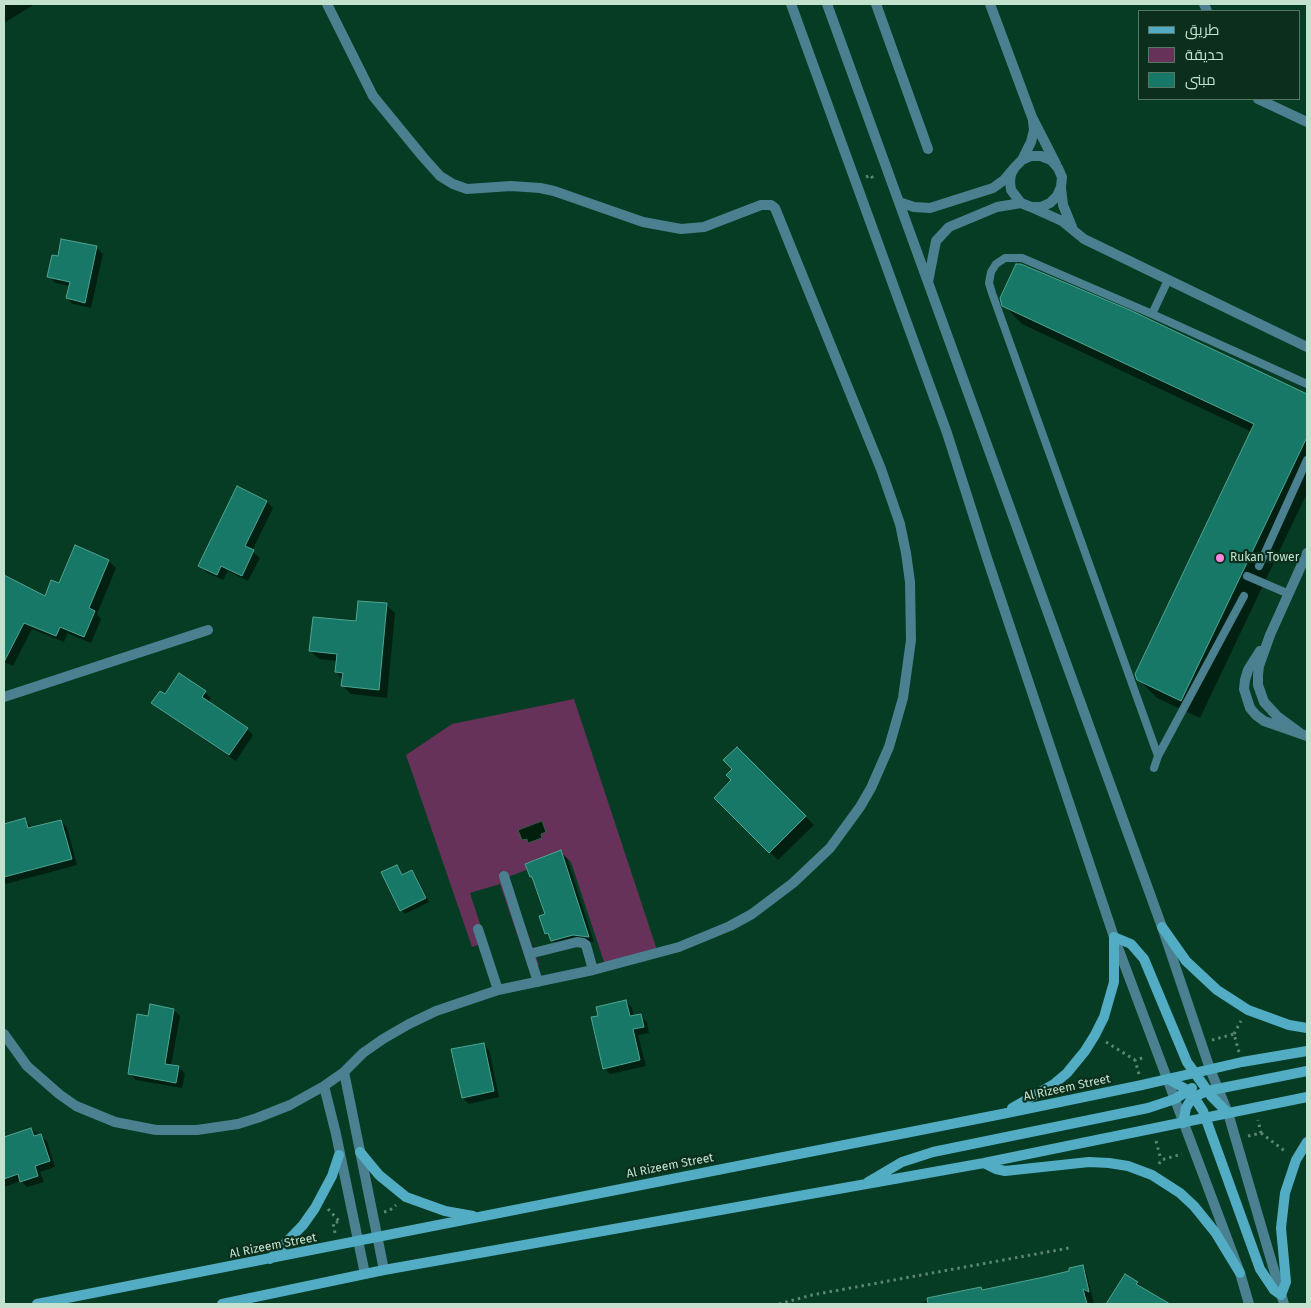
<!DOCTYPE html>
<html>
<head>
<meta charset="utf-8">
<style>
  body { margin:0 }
  #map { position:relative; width:1311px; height:1308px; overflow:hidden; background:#053c23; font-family:"Fira Sans",Cairo,sans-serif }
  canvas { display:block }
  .frame { position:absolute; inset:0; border:5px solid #c2e2ce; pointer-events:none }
  .legend { position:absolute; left:1138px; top:10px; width:162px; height:90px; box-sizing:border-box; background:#0c2f1d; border:1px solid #557764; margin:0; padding:6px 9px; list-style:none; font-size:15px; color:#c2e2ce }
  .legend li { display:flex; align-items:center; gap:10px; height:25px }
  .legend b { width:25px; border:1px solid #557764 }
</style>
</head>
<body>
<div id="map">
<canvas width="1311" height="1308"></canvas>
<div class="frame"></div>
<ul class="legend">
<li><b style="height:6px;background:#51acc4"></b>طريق</li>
<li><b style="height:14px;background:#663259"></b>حديقة</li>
<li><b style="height:14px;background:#187867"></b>مبنى</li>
</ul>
</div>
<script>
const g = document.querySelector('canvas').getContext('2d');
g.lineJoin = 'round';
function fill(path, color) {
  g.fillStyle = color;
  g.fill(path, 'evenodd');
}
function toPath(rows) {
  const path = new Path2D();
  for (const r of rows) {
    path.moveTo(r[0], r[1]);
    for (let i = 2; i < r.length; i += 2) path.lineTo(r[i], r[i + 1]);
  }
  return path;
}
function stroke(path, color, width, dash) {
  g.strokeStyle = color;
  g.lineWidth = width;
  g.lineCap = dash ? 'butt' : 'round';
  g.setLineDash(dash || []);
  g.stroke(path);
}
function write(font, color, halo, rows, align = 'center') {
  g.font = font + ' "Fira Sans",sans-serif';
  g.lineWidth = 4.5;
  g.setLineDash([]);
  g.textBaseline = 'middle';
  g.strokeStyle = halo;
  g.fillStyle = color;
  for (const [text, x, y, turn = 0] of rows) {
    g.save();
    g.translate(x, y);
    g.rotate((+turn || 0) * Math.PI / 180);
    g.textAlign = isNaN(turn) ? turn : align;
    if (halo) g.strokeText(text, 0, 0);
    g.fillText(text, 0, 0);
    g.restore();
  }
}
fill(toPath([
  [574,699,658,953,605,965,571,862,562,854,526,867,526,870,508,877,539,965,528,967,500,884,470,893,486,942,472,947,406,755,452,724]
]), '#663259');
const water = toPath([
  [542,821,546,832,541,834,542,838,528,843,527,839,522,840,518,830,542,821]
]);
fill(water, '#00200e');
stroke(water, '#3a5a48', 1);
fill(toPath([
  [4,4,35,4,4,23],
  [96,247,103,254,91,308,73,304,67,298,70,286,55,283,49,276,59,257],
  [1004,305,1131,312,1307,395,1307,493,1200,718,1157,698,1138,679,1252,432,1022,324],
  [237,488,267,502,273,508,252,551,260,558,248,581,228,571,223,580,206,572,200,566],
  [109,561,116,568,97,614,101,619,91,643,67,633,64,642,32,629,13,666,4,662,4,582,6,578,45,598,60,585],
  [386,605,395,613,387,698,351,694,343,686,343,679,336,672,337,661,319,659,311,651],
  [205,692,211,698,208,703,247,729,253,735,236,761,159,709,153,703,165,696],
  [737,748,814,825,778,860,716,798,733,780],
  [25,820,32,828,61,821,67,827,77,865,6,884,4,881,4,825],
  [561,852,567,858,594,942,580,941,559,947,546,933,546,915,534,880,531,876],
  [397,866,403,876,412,871,416,875,429,902,405,914,401,910],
  [626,1001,632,1008,634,1017,640,1015,647,1022,649,1033,638,1035,646,1066,610,1074,604,1068,600,1017],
  [174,1010,180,1016,171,1066,179,1067,185,1074,182,1088,136,1080,130,1074,149,1017],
  [483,1044,489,1050,499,1097,469,1104,463,1098],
  [31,1129,47,1141,55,1167,40,1172,44,1182,27,1187,21,1181,4,1187,4,1138],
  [1082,1267,1086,1271,1094,1304,917,1304,981,1288,984,1291,1071,1272],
  [1126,1276,1137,1283,1141,1286,1140,1288,1167,1304,1108,1304]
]), '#0007');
const building = toPath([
  [61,239,97,246,85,303,66,298,70,282,47,277,52,255,58,256,61,239],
  [1016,264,1021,264,1132,311,1307,394,1307,437,1181,701,1137,680,1135,674,1254,424,1002,306,1000,298,1016,264],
  [237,486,267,501,245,546,254,550,242,576,221,566,217,575,198,566,237,486],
  [75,545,109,560,89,608,95,611,84,637,60,627,56,636,24,623,4,662,4,575,45,596,51,580,59,583,75,545],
  [358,601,387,603,379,690,341,686,343,673,335,672,337,654,309,651,313,617,356,621,358,601],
  [179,673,206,691,202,697,248,728,229,755,151,703,160,691,165,694,179,673],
  [737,747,806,816,769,853,714,798,731,780,726,775,732,769,723,760,737,747],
  [25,818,28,828,61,820,72,859,4,877,4,824,25,818],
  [561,850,589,937,573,935,551,941,548,933,545,934,539,916,545,914,532,877,530,877,525,864,561,850],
  [397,865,402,875,412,870,426,898,400,911,381,872,397,865],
  [626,1000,630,1016,641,1014,644,1027,633,1029,640,1060,603,1069,591,1017,598,1016,596,1007,626,1000],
  [150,1004,174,1009,165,1064,179,1066,176,1083,128,1074,137,1014,148,1016,150,1004],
  [484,1043,494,1091,462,1098,451,1049,484,1043],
  [31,1128,34,1136,41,1134,50,1161,35,1166,38,1176,20,1182,18,1174,4,1179,4,1137,31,1128],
  [1083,1265,1089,1292,1083,1289,1087,1304,928,1304,927,1298,981,1287,982,1290,1044,1277,1069,1271,1069,1268,1083,1265],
  [1125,1274,1138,1282,1136,1284,1170,1304,1106,1304,1125,1274]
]);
fill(building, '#187867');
stroke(building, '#4fa593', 1);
stroke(toPath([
  [866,177,871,175,873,179,876,178],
  [1234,1034,1241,1021],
  [1212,1040,1234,1034,1239,1052],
  [1106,1042,1135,1060],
  [1139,1074,1135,1060,1146,1057],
  [1261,1133,1286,1152],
  [1248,1136,1261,1133,1258,1120],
  [1156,1141,1161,1160],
  [1159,1164,1161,1160,1182,1154],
  [328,1209,340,1222],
  [384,1212,389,1211,396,1205],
  [335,1233,333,1223,342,1221],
  [779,1304,812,1295,1069,1248]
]), '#5b8770', 3, [2.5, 4]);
stroke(toPath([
  [1152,314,1168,280],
  [1259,566,1307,460],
  [1247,576,1289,594],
  [1158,756,992,293,989,283,991,272,996,264,1005,258,1022,258,1152,314,1307,384],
  [1154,768,1158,756,1244,596]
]), '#4a808f', 8);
stroke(toPath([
  [791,4,947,433,987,558,1114,937,1240,1273,1249,1304],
  [827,4,1162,927,1210,1069,1228,1113,1284,1304],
  [876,4,928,149],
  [990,4,1032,117,1056,164],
  [1204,4,1207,11],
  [1258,99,1307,122],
  [1022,160,1031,142,1034,130,1033,121],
  [1061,188,1063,205,1072,227],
  [899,202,914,207,930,208,993,188,1004,180,1015,167,1022,160,1031,156,1041,156,1051,160,1058,168,1062,177,1061,187,1057,196,1050,203,1041,207,1031,207,1021,203,1011,190,1010,182,1011,174,1015,167],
  [1031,207,1062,221,1084,239,1307,347],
  [928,282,936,241,949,227,997,207,1021,203],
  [1260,651,1248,670,1245,680,1244,689,1250,708,1256,715,1264,721,1307,736],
  [4,697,208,630],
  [1300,733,1277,716,1264,702,1258,685,1258,675,1259,666,1270,635,1307,553],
  [504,876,538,982],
  [478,929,498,990],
  [529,954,577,942,583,943,586,945,593,970],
  [4,1034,27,1066,59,1094,76,1106,115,1122,156,1130,197,1130,238,1124,257,1118,290,1105,324,1086,344,1072,363,1053,383,1039,409,1024,436,1011,498,990,593,970,679,947,730,926,752,914,793,883,830,848,860,807,871,788,889,747,903,698,911,640,910,582,906,553,900,524,881,469,775,208,771,205,761,205,704,227,681,229,643,222,554,191,540,188,511,186,467,189,453,184,440,176,423,157,373,96,327,4],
  [344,1072,384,1270],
  [324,1086,336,1134,365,1274]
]), '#4a808f', 10);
stroke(toPath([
  [1162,927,1186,961,1217,990,1248,1010,1289,1025,1307,1028],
  [1168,1079,1184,1088,1194,1097,1203,1111,1260,1269,1274,1290,1281,1295,1286,1282,1281,1228,1285,1193,1296,1160,1307,1142],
  [1012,1108,1054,1084,1067,1073,1085,1051,1095,1035,1104,1017,1114,982,1114,937,1131,944,1144,959,1187,1062,1212,1097,1228,1113],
  [1183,1123,1186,1108,1190,1101,1194,1097,1207,1091,1307,1071],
  [360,1152,379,1175,406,1197,445,1211,473,1216],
  [984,1163,996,1169,1005,1171,1089,1162,1109,1163,1128,1166,1152,1175,1180,1193,1194,1206,1215,1232,1240,1273],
  [868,1182,902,1162,933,1152,1148,1108,1175,1099,1192,1088],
  [270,1259,303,1225,315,1208,332,1176,339,1155],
  [37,1304,1002,1114,1142,1085,1242,1062,1307,1051],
  [222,1304,384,1270,984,1163,1307,1097]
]), '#51acc4', 10);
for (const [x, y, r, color] of [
  [1220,558,5,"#fe85e0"]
]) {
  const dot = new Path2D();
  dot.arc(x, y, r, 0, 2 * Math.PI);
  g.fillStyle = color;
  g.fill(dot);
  stroke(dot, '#0c2f1d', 2);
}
write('12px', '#c2e2ce', '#0c2f1d', [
  ["Rukan Tower",1230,558]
], 'left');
write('12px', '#c2e2ce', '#0c2f1d', [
  ["Al Rizeem Street",1067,1088,-12],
  ["Al Rizeem Street",670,1166,-11],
  ["Al Rizeem Street",273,1246,-11]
]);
</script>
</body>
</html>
